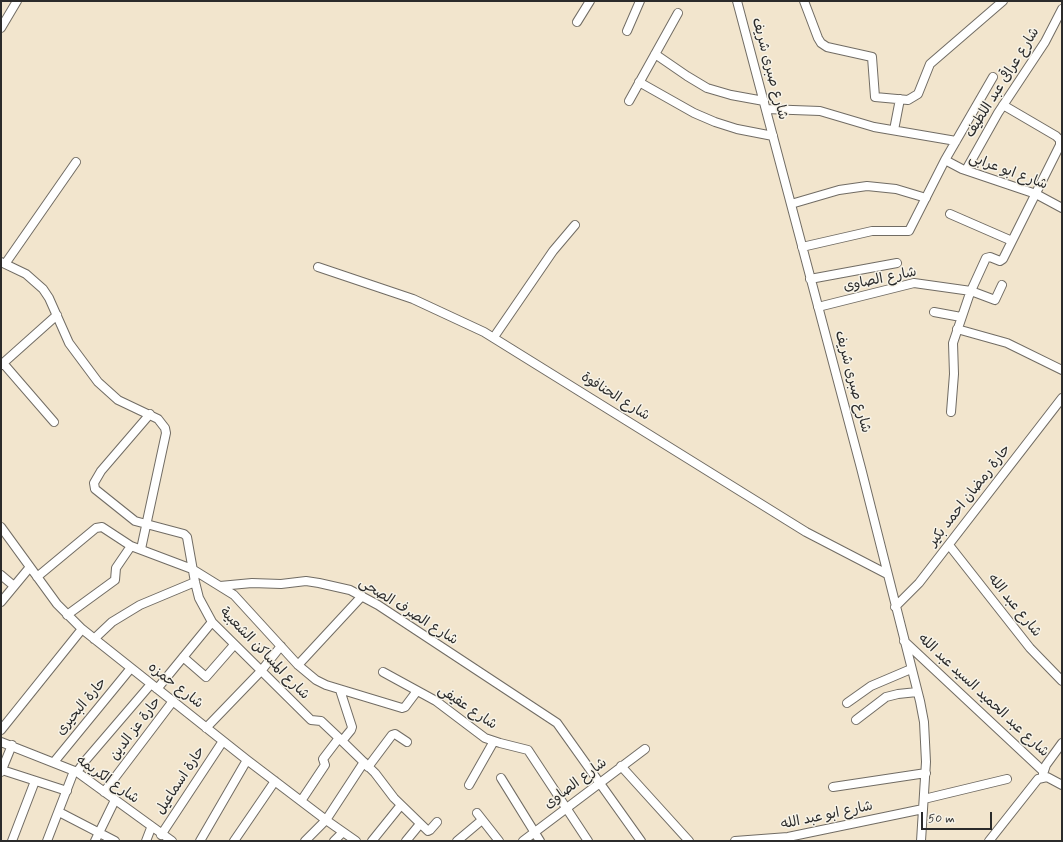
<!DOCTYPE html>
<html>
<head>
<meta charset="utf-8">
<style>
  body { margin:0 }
  #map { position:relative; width:1063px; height:842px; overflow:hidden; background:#f2e5cd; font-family:Mynerve,sans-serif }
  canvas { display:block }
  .frame { position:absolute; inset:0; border:2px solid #2b2b2b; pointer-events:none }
  .scale { position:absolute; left:921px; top:812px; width:71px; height:18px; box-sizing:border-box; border:2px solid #2b2b2b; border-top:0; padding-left:5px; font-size:12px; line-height:14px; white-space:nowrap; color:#2b2b2b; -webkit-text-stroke:3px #f7f3e8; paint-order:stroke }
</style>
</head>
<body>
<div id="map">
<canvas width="1063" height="842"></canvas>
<div class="frame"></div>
<div class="scale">50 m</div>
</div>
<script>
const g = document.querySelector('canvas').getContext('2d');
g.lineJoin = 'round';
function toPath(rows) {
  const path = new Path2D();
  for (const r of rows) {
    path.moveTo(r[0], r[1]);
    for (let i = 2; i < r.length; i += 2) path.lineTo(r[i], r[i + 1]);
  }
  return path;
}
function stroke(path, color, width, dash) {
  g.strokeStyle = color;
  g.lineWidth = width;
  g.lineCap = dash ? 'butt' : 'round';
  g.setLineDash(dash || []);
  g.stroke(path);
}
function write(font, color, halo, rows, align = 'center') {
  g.font = font + ' Mynerve,"Playpen Sans Arabic",sans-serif';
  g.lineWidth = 3;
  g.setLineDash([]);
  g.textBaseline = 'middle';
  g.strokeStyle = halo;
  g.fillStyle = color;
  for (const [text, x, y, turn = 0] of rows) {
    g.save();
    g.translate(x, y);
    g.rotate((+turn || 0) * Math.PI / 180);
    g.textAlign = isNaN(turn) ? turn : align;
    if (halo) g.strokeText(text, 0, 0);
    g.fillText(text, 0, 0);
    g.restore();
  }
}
const street = toPath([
  [737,1,861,468,920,701,924,722,926,762,921,841],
  [804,1,818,38,821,43,827,47,872,57,875,97,908,100,918,94,930,64,1003,1],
  [577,22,590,1],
  [1,28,17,1],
  [627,31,640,1],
  [655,54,687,76,707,88,731,95,764,101],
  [639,82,694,113,715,122,737,129,773,136],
  [629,101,678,13],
  [766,109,820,111,874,127,956,141],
  [894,130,900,99],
  [945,160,962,169,1036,194,1062,208],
  [966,170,998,113,1045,42,1062,9],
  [791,204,839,190,867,186,896,189,926,198],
  [950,214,1012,241],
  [802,247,872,231,909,231,945,160,993,77],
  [1,262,26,274,43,289,49,298,69,343,98,382,118,400,158,419,165,428,166,433,141,549],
  [5,264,76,162],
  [318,267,413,299,484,332,806,532,887,574],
  [810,279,897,263],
  [818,307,914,283,971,291,995,300,1002,285],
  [934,312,961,317],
  [957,329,1007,343,1062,370],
  [494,337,553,251,575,225],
  [3,363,54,422],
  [1,365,57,315],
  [951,412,954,374,953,343,970,293,986,258,990,257,1000,261,1003,259,1060,145,1060,140,1056,136,1003,105],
  [150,414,101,471,94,483,95,489,135,521,184,534,187,537,195,582,199,598,212,622,311,720,321,721,339,738,375,773,394,798,428,831,430,830,437,822],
  [1,527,57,604,82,629,247,760,326,820,356,841],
  [949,545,1030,648,1062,681],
  [1,575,14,586],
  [37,577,96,528,102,527,131,546,192,569,234,595,298,665,316,680,326,685,402,708,405,707,417,691],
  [220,586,252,583,281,584,306,581,319,583,350,590,378,605,557,723,641,841],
  [1,602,30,567],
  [895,607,919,583,1062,398],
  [67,615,115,580,116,568,131,546],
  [94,639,112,622,140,605,195,582],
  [904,641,1043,771],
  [183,657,206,677,234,645],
  [298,665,362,596],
  [383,672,436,701,485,738,500,743,528,750,588,841],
  [157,689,212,622],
  [340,690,352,727,351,730,342,741],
  [847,703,871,686,911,669],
  [856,720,886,697,898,694,917,692],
  [206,728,261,671,281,646],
  [1,730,82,629],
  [1,742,77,772,172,841],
  [54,762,131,668],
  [621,766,689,841],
  [368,767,392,735,395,734,407,742],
  [2,770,67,791],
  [1,772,12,745],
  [77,772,85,761,151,684],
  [1043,774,1046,765,1062,743],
  [501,778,540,841],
  [469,785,494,741],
  [833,787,926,773],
  [104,792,173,701],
  [924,799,1007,779],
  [301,801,325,765,323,759,339,738],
  [59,812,115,841],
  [477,813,499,841],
  [161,835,223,741],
  [12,841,35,781],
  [47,841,74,771],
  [95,841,115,800],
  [146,841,151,828],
  [200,841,247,760],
  [234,841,275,781],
  [305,841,326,820,364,762],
  [334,841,343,832],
  [372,841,401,805],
  [406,841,420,824],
  [457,841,482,820],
  [523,841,645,749],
  [735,841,788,837,923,809],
  [989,841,1038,779,1047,777,1062,785]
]);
stroke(street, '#716c64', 10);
stroke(street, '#fff', 8);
write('14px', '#2b2b2b', '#f7f3e8', [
  ["شارع صبرى شريف",769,69,75],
  ["شارع عراقى عبد اللطيف",1003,83,-58],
  ["شارع ابو عرابى",1008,172,20],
  ["شارع الصاوى",880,280,-12],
  ["شارع صبرى شريف",852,382,75],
  ["شارع الحنافوة",615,397,32],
  ["حارة رمضان احمد بكير",970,496,-52],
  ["شارع عبد الله",1014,606,51],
  ["شارع الصرف الصحى",408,612,32],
  ["شارع المساكن الشعبية",264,654,46],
  ["شارع حمزه",175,686,38],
  ["شارع عبد الحميد السيد عبد الله",983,696,43],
  ["حارة البحيرى",82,707,-50],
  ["شارع عفيفى",467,708,34],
  ["حارة عز الدين",136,729,-53],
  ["شارع الكريمه",107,780,35],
  ["حارة اسماعيل",181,781,-57],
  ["شارع الصاوى",576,784,-37],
  ["شارع ابو عبد الله",827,816,-12]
]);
</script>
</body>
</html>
